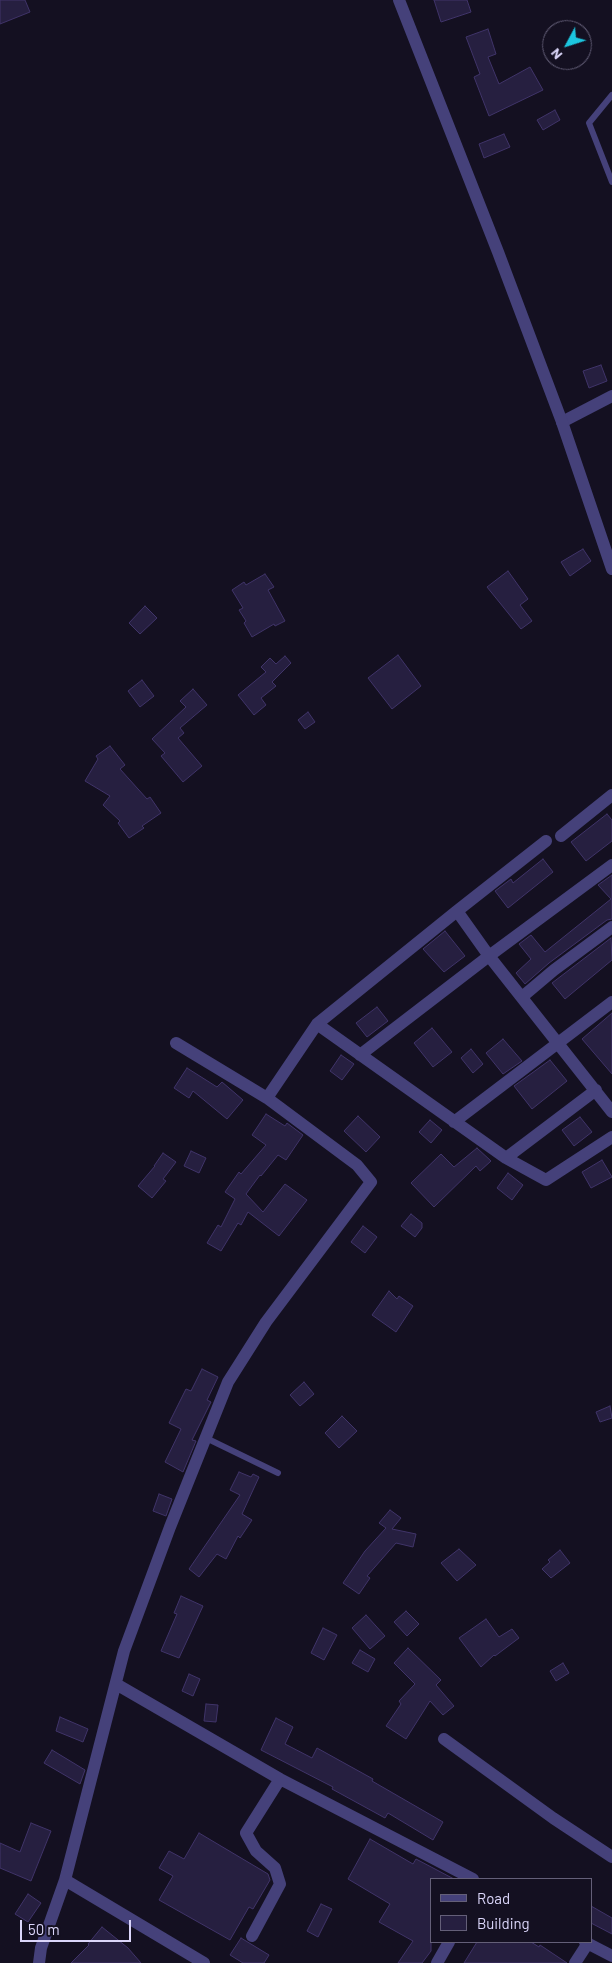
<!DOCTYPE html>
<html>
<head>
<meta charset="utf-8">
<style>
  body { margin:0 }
  #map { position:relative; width:612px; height:1963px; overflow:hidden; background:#141021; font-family:Barlow,sans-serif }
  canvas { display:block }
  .legend { position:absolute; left:430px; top:1878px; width:162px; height:65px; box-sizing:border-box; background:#141021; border:1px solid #645f78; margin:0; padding:6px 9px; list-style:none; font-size:15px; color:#dbd6fa }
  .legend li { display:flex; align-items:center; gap:10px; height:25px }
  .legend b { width:25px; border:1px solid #645f78 }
  .north { position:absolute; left:542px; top:20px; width:50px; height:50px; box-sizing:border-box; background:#141021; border:1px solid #645f78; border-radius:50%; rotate:230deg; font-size:14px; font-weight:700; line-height:20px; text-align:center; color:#dbd6fa }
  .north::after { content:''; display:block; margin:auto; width:18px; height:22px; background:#1cc6df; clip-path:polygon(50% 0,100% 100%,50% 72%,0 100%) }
  .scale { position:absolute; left:20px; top:1920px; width:111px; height:22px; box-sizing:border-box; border:2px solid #dbd6fa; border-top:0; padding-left:6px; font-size:15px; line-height:18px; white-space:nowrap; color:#dbd6fa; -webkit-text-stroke:4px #141021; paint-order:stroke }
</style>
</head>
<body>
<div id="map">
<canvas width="612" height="1963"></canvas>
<ul class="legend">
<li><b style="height:6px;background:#45417a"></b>Road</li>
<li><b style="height:14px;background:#261f40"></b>Building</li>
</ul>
<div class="north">N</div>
<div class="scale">50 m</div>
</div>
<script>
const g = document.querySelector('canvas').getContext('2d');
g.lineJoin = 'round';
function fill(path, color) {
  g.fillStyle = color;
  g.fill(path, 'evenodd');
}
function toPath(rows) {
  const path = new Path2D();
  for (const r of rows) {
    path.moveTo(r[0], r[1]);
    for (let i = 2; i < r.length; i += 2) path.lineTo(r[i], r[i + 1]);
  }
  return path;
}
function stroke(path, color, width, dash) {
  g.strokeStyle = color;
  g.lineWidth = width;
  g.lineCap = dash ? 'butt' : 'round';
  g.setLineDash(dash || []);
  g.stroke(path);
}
const building = toPath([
  [0,0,25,0,30,12,0,24,0,0],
  [434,0,467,0,471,12,441,22,434,0],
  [488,29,496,54,488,57,499,84,530,67,543,90,489,116,474,77,480,74,466,37,488,29],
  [555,110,560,120,543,130,537,120,555,110],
  [504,134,510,147,484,158,479,144,504,134],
  [601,365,607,381,589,388,583,371,601,365],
  [583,549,591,561,570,576,561,562,583,549],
  [508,571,528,599,520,605,532,621,521,629,487,587,508,571],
  [265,574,274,587,268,590,285,621,275,626,274,624,252,637,244,623,246,621,239,610,243,608,232,590,244,582,246,585,265,574],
  [145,606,157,618,140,634,129,623,145,606],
  [398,655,421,686,392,709,368,678,398,655],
  [285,656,291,663,272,682,276,686,261,698,266,705,254,715,238,695,266,672,261,667,270,658,276,664,285,656],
  [142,680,154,696,140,707,128,691,142,680],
  [193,689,207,705,180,728,184,733,178,738,202,766,183,782,161,756,165,753,152,739,186,707,180,701,193,689],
  [308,712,315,722,305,729,298,720,308,712],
  [110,746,125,765,120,769,147,799,150,797,161,813,142,826,144,828,129,838,118,823,120,821,103,805,110,796,85,781,98,759,96,756,110,746],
  [607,814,612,820,612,841,586,861,571,842,607,814],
  [543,859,553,872,508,908,495,891,511,879,513,883,543,859],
  [612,875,612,919,607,920,549,963,525,984,516,973,531,959,519,944,531,935,545,952,611,899,598,885,612,875],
  [445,931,465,956,444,972,423,949,445,931],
  [611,938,612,960,565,999,552,983,611,938],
  [377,1007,388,1021,367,1037,356,1023,377,1007],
  [612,1013,612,1074,582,1039,612,1013],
  [432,1028,452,1052,433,1067,414,1043,432,1028],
  [503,1039,522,1061,503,1074,486,1053,503,1039],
  [471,1049,483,1064,473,1073,461,1058,471,1049],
  [341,1055,354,1064,342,1080,330,1071,341,1055],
  [550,1060,567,1081,532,1109,514,1086,550,1060],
  [187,1068,217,1087,222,1082,243,1100,227,1119,193,1091,189,1098,174,1088,187,1068],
  [266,1114,285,1126,287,1123,303,1135,286,1160,278,1155,261,1176,260,1175,246,1194,263,1212,285,1184,307,1200,279,1236,248,1212,241,1225,238,1223,221,1251,207,1243,218,1225,221,1227,235,1199,225,1192,239,1172,241,1174,266,1145,252,1135,266,1114],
  [358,1116,380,1137,366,1152,344,1131,358,1116],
  [580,1117,592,1132,574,1146,562,1130,580,1117],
  [430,1120,442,1130,431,1143,419,1132,430,1120],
  [477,1148,491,1161,480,1171,476,1166,434,1207,411,1183,441,1154,454,1167,477,1148],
  [191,1151,206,1158,199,1173,184,1166,191,1151],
  [163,1153,176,1162,163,1179,166,1181,152,1198,138,1186,155,1166,154,1166,163,1153],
  [602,1160,612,1177,591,1188,582,1172,602,1160],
  [508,1173,523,1185,512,1200,497,1188,508,1173],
  [411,1214,422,1223,422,1228,415,1237,401,1226,411,1214],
  [363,1226,377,1237,365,1253,351,1242,363,1226],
  [389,1291,397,1299,399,1296,413,1306,396,1332,372,1315,389,1291],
  [202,1369,218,1377,207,1400,211,1402,192,1440,196,1441,183,1472,165,1462,181,1429,169,1423,186,1389,191,1391,202,1369],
  [304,1382,314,1394,300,1406,290,1395,304,1382],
  [610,1406,612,1418,600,1422,596,1412,610,1406],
  [342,1416,357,1431,339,1448,325,1433,342,1416],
  [239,1472,251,1477,253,1474,259,1477,242,1514,252,1520,240,1538,238,1536,226,1559,217,1554,199,1577,189,1569,240,1495,230,1490,239,1472],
  [159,1494,172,1499,166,1516,153,1511,159,1494],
  [390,1510,401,1518,392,1529,416,1534,413,1547,396,1543,367,1576,370,1578,359,1594,343,1583,365,1551,386,1528,379,1523,390,1510],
  [459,1549,476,1565,457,1581,441,1563,459,1549],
  [560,1550,570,1563,551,1578,542,1569,550,1562,548,1560,560,1550],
  [181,1596,203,1606,179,1658,161,1651,177,1614,174,1613,181,1596],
  [406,1611,419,1624,407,1636,394,1622,406,1611],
  [366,1615,385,1636,370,1649,352,1628,366,1615],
  [486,1619,499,1637,512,1629,519,1638,495,1656,494,1655,481,1667,459,1638,486,1619],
  [323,1628,337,1635,324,1660,311,1653,323,1628],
  [408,1648,441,1680,436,1685,454,1706,443,1715,430,1701,406,1739,386,1726,401,1704,399,1701,415,1684,394,1663,408,1648],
  [360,1650,375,1659,368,1672,352,1663,360,1650],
  [563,1663,569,1673,556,1681,550,1671,563,1663],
  [189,1674,200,1679,193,1696,182,1691,189,1674],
  [206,1704,218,1705,216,1722,204,1721,206,1704],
  [60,1717,88,1729,83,1742,56,1731,60,1717],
  [276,1718,293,1727,285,1744,312,1758,317,1748,373,1779,372,1781,443,1822,433,1840,388,1813,385,1818,332,1789,333,1787,261,1750,276,1718],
  [52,1750,85,1770,80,1784,44,1763,52,1750],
  [31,1823,51,1831,31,1881,0,1868,0,1843,20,1852,31,1823],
  [199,1833,268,1874,270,1880,253,1909,249,1907,230,1940,159,1900,173,1876,159,1868,169,1851,184,1859,199,1833],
  [370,1839,413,1864,416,1859,454,1879,431,1879,431,1951,422,1963,398,1963,413,1941,379,1922,390,1904,348,1879,370,1839],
  [28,1894,41,1903,28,1922,15,1914,28,1894],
  [321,1904,332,1909,318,1937,307,1931,321,1904],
  [591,1906,612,1918,612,1934,591,1923,591,1906],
  [102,1927,128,1948,141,1963,71,1963,89,1945,88,1944,102,1927],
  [241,1938,269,1955,264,1963,243,1963,230,1955,241,1938],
  [477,1942,531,1942,539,1947,540,1945,567,1963,464,1963,477,1942]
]);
fill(building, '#261f40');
stroke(building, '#403469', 1);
stroke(toPath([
  [612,95,589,123,612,182],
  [206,1438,278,1473]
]), '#45417a', 6);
stroke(toPath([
  [562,422,612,396],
  [561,836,612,795],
  [457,911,489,956,612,1112],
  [522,997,554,970,612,927],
  [317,1024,506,1158,546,1180,612,1137],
  [360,1055,489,956,612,865],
  [267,1098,317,1024,457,911,546,841],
  [454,1122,612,1002],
  [506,1158,596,1090],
  [116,1684,280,1779,473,1879],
  [444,1739,553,1818,612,1857],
  [65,1880,204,1963],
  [252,1936,280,1884,275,1868,256,1851,246,1833,280,1779],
  [585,1942,612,1956],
  [39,1963,41,1948,65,1880,124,1651,170,1527,228,1382,266,1322,371,1182,357,1165,267,1098,176,1043],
  [437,1963,449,1942],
  [575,1963,588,1943]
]), '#45417a', 12);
stroke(toPath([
  [399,0,498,252,562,422,612,569]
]), '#45417a', 12);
</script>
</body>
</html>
